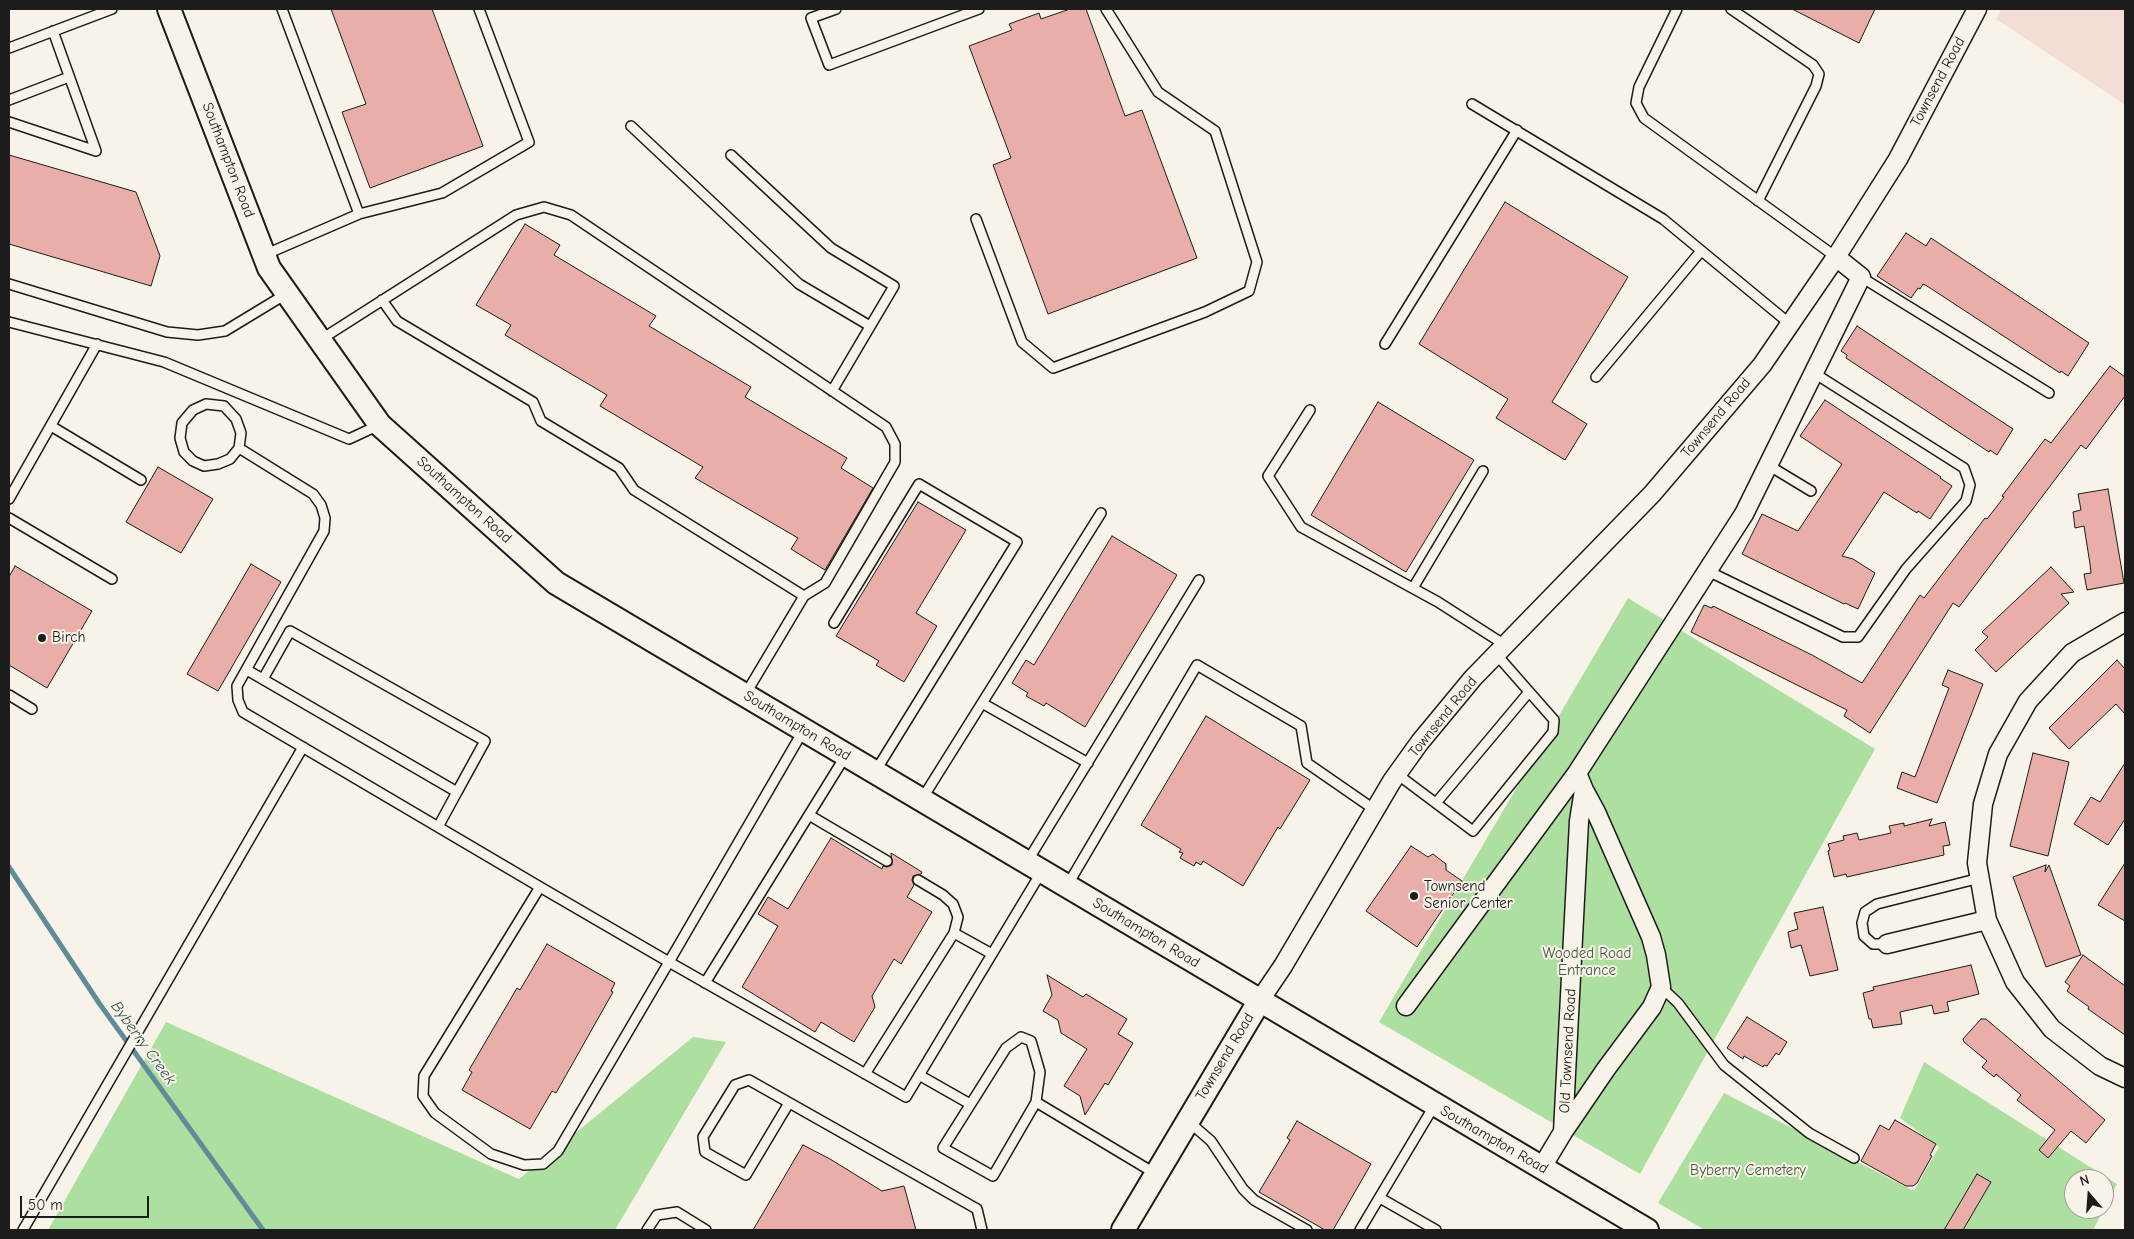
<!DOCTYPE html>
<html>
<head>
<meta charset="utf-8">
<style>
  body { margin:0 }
  #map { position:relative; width:2134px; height:1239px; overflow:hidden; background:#f7f3e8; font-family:"Comic Neue",sans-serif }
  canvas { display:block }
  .frame { position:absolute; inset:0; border:10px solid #1c1c1c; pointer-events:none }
  .north { position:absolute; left:2064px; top:1169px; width:50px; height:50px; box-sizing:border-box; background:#f7f3e8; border:1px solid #9f9d96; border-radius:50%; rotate:342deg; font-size:14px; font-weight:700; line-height:20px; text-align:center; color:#1c1c1c }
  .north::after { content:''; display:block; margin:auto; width:18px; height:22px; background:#1c1c1c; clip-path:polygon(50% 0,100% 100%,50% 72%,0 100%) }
  .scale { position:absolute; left:20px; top:1196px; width:129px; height:22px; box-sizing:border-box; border:2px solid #1c1c1c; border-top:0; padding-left:6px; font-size:15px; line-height:18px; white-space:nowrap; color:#1c1c1c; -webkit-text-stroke:4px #f7f3e8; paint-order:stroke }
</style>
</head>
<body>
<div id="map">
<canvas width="2134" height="1239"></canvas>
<div class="frame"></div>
<div class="north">N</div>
<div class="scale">50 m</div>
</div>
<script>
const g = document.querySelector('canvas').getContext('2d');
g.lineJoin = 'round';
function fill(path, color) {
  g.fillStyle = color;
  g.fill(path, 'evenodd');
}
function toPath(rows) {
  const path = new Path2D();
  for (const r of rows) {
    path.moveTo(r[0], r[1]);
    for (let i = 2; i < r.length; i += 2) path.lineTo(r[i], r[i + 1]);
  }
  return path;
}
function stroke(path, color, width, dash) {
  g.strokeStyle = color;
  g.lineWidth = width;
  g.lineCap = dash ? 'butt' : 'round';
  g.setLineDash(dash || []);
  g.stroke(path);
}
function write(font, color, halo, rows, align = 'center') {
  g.font = font + ' "Comic Neue",sans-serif';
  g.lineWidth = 4;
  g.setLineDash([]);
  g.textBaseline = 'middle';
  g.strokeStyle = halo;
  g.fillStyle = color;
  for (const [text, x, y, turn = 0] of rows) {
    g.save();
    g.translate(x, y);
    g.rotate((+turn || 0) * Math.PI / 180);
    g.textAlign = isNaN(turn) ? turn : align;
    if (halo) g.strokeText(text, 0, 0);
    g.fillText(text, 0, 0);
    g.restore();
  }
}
fill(toPath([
  [2001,9,2125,9,2125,105,1996,19]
]), '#f2ded4');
fill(toPath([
  [1628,598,1875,749,1640,1174,1379,1022],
  [166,1022,519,1179,693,1037,726,1042,615,1230,48,1230],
  [1924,1062,2117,1184,2093,1230,1705,1230,1658,1203,1724,1093,1914,1191,1939,1147,1900,1118],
  [2074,1179,2104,1179,2104,1209,2074,1209]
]), '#addfa0');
stroke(toPath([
  [9,867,99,1003,263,1230]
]), '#5f8c98', 5);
const building = toPath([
  [331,9,432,9,483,146,370,188,342,112,366,104,331,9],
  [1070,9,1086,9,1125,116,1142,110,1197,258,1048,314,993,165,1011,158,969,46,1012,30,1009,24,1039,13,1041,19,1070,9],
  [1792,9,1875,9,1859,43,1792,9],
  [9,155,136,192,160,256,151,286,9,244,9,155],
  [1505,202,1628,277,1552,402,1587,424,1565,460,1496,418,1508,399,1419,344,1505,202],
  [525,224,560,245,554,255,656,316,649,326,751,387,745,397,847,458,841,468,873,488,825,570,791,549,798,538,695,478,703,467,600,406,607,395,505,335,511,325,476,305,525,224],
  [1906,233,1926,246,1931,238,2089,343,2068,376,2061,371,2060,373,1927,286,1923,284,1920,289,1918,288,1911,298,1877,276,1906,233],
  [1857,326,2013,429,1997,455,1990,450,1989,452,1846,358,1847,355,1841,351,1857,326],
  [2110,366,2125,377,2125,396,2086,449,2081,445,1959,607,1953,603,1870,733,1844,716,1847,710,1691,632,1704,605,1712,608,1713,606,1812,655,1862,683,1920,595,1924,598,1985,518,1987,519,2004,497,2002,496,2045,439,2051,443,2110,366],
  [1825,400,1941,477,1940,478,1952,486,1930,519,1918,511,1917,513,1884,492,1842,556,1853,559,1875,573,1858,609,1845,603,1844,604,1742,554,1762,514,1798,531,1842,464,1800,436,1825,400],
  [1378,402,1474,460,1406,572,1311,515,1378,402],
  [158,467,213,499,181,553,126,522,158,467],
  [2108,489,2124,583,2087,590,2084,574,2091,573,2090,564,2084,526,2075,528,2073,512,2081,510,2078,494,2108,489],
  [918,502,966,530,916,613,937,626,904,682,876,665,879,661,836,636,918,502],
  [1112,536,1177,575,1085,727,1046,703,1044,706,1026,696,1028,693,1012,683,1026,660,1034,665,1112,536],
  [251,564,281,582,218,691,187,674,251,564],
  [15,566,92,611,47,688,9,665,9,577,15,566],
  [2051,567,2074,592,2061,594,2069,603,1996,672,1975,650,1988,637,1982,632,2051,567],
  [2117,660,2125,669,2125,714,2116,704,2069,749,2049,728,2117,660],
  [1948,670,1983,684,1937,803,1897,788,1902,772,1915,777,1949,688,1942,685,1948,670],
  [1206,716,1310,780,1280,829,1278,827,1243,886,1203,861,1201,865,1196,862,1194,866,1180,858,1183,853,1179,852,1181,849,1141,825,1206,716],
  [2033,753,2069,762,2048,856,2010,846,2033,753],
  [2125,763,2125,819,2108,845,2074,824,2091,797,2100,802,2125,763],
  [1932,819,1929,826,1945,822,1950,845,1943,846,1944,855,1847,877,1846,874,1834,877,1828,851,1830,850,1828,844,1844,840,1843,836,1857,833,1859,840,1891,833,1889,826,1904,823,1904,826,1932,819],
  [831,838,882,869,883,866,887,867,892,865,891,853,922,872,921,874,913,876,912,880,914,885,907,897,932,912,901,964,894,959,872,996,875,1007,854,1042,821,1022,815,1032,742,987,778,926,758,914,768,897,788,909,831,838],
  [1411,846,1428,857,1433,854,1446,864,1446,870,1462,881,1417,947,1366,911,1411,846],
  [2125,863,2125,921,2098,905,2125,863],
  [2046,865,2045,872,2049,865,2081,955,2046,967,2013,877,2046,865],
  [1823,907,1838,970,1810,976,1801,945,1791,948,1788,932,1798,929,1794,913,1823,907],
  [547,944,615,983,611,991,613,992,556,1093,552,1091,530,1129,462,1090,472,1072,469,1070,517,988,520,990,547,944],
  [2083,955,2125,986,2125,1035,2088,1009,2089,1007,2067,991,2070,986,2065,982,2083,955],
  [1971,965,1979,994,1947,1002,1949,1011,1934,1014,1932,1005,1900,1012,1902,1024,1873,1028,1871,1019,1869,1019,1863,993,1874,990,1873,987,1971,965],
  [1047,975,1083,997,1086,994,1127,1019,1118,1034,1133,1043,1108,1085,1105,1083,1085,1115,1080,1096,1064,1086,1087,1049,1061,1033,1058,1020,1043,1011,1052,995,1047,975],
  [1747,1017,1787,1042,1779,1055,1776,1053,1767,1066,1764,1065,1763,1067,1744,1056,1743,1059,1727,1048,1747,1017],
  [1981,1019,1986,1019,2105,1120,2086,1143,2071,1131,2048,1158,2039,1150,2055,1130,2017,1100,2021,1095,1996,1074,1994,1077,1982,1067,1987,1061,1964,1042,1963,1039,1981,1019],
  [1895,1120,1936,1144,1930,1155,1932,1156,1917,1183,1913,1186,1906,1186,1861,1161,1880,1125,1889,1130,1895,1120],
  [1297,1121,1371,1164,1333,1230,1325,1230,1259,1192,1290,1140,1287,1138,1297,1121],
  [803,1145,830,1159,882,1191,904,1186,916,1230,753,1230,803,1145],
  [1977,1174,1991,1182,1963,1230,1944,1230,1977,1174]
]);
fill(building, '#e8aea7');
stroke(building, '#1c1c1c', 1);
const service = toPath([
  [282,9,359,214],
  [836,9,811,18,829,65,979,9],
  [1677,9,1639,87,1636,103,1644,118,1836,257],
  [1731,9,1813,65,1819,74,1816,86,1758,201],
  [9,48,112,9],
  [9,100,69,77],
  [1472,104,1663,219,1790,324],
  [9,122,96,151,53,31],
  [631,126,799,284,870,326],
  [731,155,831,248,894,286,832,391],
  [976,219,1022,342,1053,368,1205,312,1249,291,1257,262,1215,131,1158,92,1106,9],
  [264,255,359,214,442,193,529,142,479,9],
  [1861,277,2049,393],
  [9,284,167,332,198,335,225,331,286,294],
  [382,300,397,321,533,402,541,421,619,468,634,490,804,596],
  [9,322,164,362,349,439,379,425],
  [320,340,516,215,544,207,571,215,886,427,895,444,895,462,825,583,804,596,745,695],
  [1385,344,1517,130],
  [1596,377,1701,251],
  [206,404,224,406,236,419,241,433,239,448,230,459,218,464,204,466,193,461,184,452,180,438,182,423,193,410,206,404],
  [1310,410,1268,476,1301,527,1438,602,1505,645],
  [51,426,141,480],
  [239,448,313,494,321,505,325,518,324,531,237,686,238,700,243,712,540,887],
  [1768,465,1811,491],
  [9,499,97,344],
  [9,518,112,579],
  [1708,571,1843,637,1858,637,1906,569,1966,501,1970,485,1964,468,1814,373],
  [1413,588,1483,471],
  [834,623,919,484,1017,542,875,772],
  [247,670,457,792,438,827],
  [263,679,290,631,485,741,457,792],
  [9,695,32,709],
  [982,703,1088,763],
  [803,731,669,962,558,1151,543,1164,524,1165,491,1154,435,1113,423,1096,424,1076,540,887,669,962,906,1097,1042,871],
  [1397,774,1473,831,1553,732,1554,720,1496,654],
  [922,799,1101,513],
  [1436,803,1529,692],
  [809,815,887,861],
  [1027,862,1199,580],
  [1067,886,1197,665,1301,726,1307,763,1375,810],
  [954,933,992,954],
  [1887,944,1873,944,1864,936,1862,923,1865,912,1877,904,1980,878],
  [705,983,846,755],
  [1661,987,1678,1003,1724,1065,1809,1133,1854,1158],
  [865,1074,954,933,958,917,953,904,943,895,918,880],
  [919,1075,970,1104],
  [1036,1102,993,1176,943,1148,1006,1048,1021,1037,1031,1041,1040,1072,1036,1102,1156,1174],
  [789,1103,746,1175,705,1152,703,1137,735,1085,749,1080,977,1209,982,1230],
  [1188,1121,1211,1141,1243,1189,1254,1200,1307,1230],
  [1380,1198,1436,1230],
  [23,1230,303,747],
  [647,1230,657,1215,677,1212,706,1230],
  [1360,1230,1434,1106]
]);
const minor = toPath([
  [2125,622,2072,653,2028,701,1998,754,1983,804,1977,863,1987,920,2015,982,2052,1029,2100,1066,2125,1078],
  [1887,944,1987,920],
  [1260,1000,1283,966,1392,781,1420,742,1473,678,1652,494,1762,365,1836,257,1898,159,1977,9],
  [1406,1006,1577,773,1744,514,1861,277,1836,257],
  [1563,1132,1606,1069,1652,1007,1661,987,1656,955,1651,937,1596,812,1584,790],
  [1542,1167,1563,1132,1579,821,1584,790,1577,773]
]);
const tertiary = toPath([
  [169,9,269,268,380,425,556,583,1647,1230],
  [1123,1230,1260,1000]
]);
stroke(service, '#1c1c1c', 12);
stroke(minor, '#1c1c1c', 21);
stroke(tertiary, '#1c1c1c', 26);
stroke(service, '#f7f3e8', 9);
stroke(minor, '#f7f3e8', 18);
stroke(tertiary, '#f7f3e8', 22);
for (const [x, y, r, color] of [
  [42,638,5,"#1c1c1c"],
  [1414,896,5,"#1c1c1c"]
]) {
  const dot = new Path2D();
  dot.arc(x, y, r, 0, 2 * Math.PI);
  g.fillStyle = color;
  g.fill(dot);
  stroke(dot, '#f7f3e8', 2);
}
write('15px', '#1c1c1c', '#f7f3e8', [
  ["Townsend Road",1938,82,-62],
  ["Southampton Road",228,160,69],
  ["Townsend Road",1716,418,-50],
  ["Southampton Road",464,500,42],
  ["Townsend Road",1443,717,-51],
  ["Southampton Road",797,726,31],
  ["Southampton Road",1146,933,31],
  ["Old Townsend Road",1568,1051,-87],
  ["Townsend Road",1225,1057,-59],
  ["Southampton Road",1494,1140,30]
]);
write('15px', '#1c1c1c', '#f7f3e8', [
  ["Birch",52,638],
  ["Townsend",1424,887],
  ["Senior Center",1424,904]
], 'left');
write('15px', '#485644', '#f7f3e8', [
  ["Wooded Road",1587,954],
  ["Entrance",1587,971],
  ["Byberry Cemetery",1748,1171]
]);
write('italic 16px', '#3d545a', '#f7f3e8', [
  ["Byberry Creek",143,1043,54]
]);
</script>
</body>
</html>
